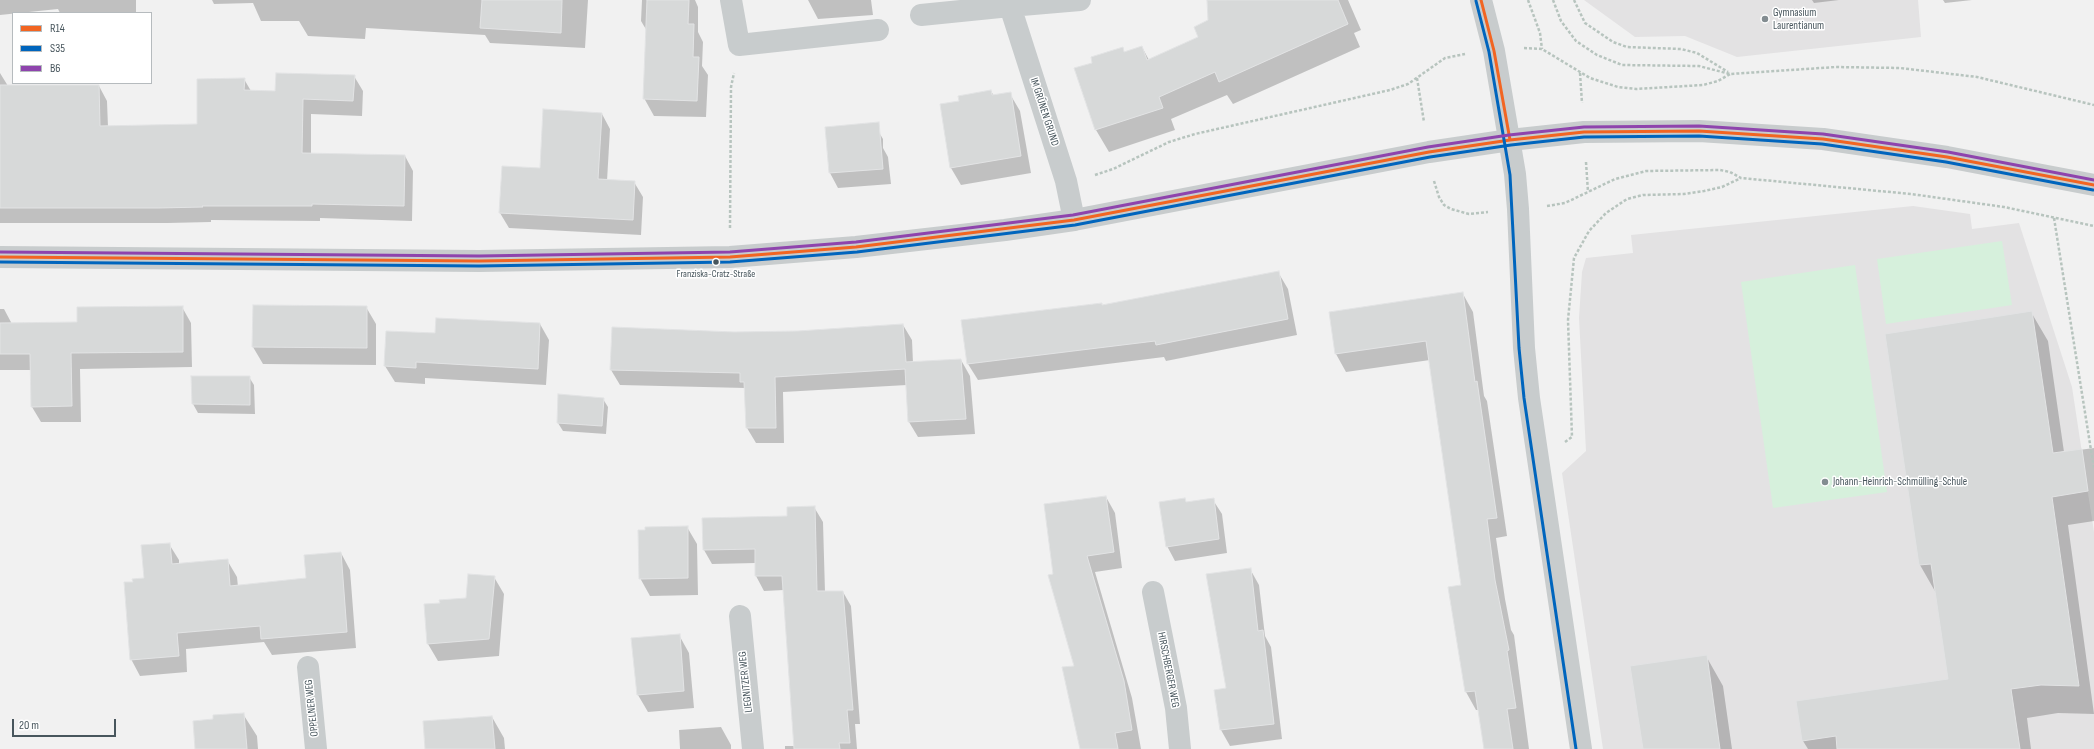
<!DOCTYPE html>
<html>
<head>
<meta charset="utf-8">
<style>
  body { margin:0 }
  #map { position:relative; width:2094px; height:749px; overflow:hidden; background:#f1f1f1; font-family:"Sofia Sans Condensed",sans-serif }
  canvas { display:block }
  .legend { position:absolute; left:12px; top:12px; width:140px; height:72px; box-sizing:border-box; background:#fff; border:1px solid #b6bbbe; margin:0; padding:5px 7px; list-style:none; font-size:12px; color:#48565d }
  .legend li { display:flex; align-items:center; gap:8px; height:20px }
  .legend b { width:20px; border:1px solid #b6bbbe }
  .scale { position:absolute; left:12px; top:719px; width:104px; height:18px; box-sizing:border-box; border:2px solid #48565d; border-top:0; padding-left:5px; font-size:12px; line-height:14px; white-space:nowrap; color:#48565d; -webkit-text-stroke:3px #fff; paint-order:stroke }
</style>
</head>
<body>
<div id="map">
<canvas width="2094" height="749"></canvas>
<ul class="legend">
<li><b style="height:5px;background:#f26522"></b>R14</li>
<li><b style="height:5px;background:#0065bd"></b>S35</li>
<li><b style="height:5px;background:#8e44ad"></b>B6</li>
</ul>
<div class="scale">20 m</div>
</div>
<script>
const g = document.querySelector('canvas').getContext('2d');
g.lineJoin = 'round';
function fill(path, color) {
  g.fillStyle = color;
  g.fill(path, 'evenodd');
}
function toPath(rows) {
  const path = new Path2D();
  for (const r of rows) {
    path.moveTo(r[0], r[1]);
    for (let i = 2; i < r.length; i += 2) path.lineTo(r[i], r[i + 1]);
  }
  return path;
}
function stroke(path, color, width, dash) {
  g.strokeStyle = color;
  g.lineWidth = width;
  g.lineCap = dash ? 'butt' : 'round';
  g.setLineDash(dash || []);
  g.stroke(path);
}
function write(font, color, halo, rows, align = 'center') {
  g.font = font + ' "Sofia Sans Condensed",sans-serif';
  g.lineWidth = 3;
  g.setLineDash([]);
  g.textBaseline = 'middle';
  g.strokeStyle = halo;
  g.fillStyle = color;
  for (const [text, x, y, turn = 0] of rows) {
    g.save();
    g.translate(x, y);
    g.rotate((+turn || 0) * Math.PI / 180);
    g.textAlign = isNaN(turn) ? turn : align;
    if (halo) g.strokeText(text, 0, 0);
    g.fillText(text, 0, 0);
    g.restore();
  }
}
fill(toPath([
  [1584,0,1918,0,1921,37,1737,57,1685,36,1635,37],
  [1913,206,1970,214,1972,229,2019,223,2072,387,2094,532,2094,749,1603,749,1562,473,1586,451,1579,318,1582,272,1586,258,1633,253,1631,235]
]), '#e3e2e3');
fill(toPath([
  [2002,241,2012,305,1886,324,1877,259],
  [1855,265,1887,492,1773,508,1741,282]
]), '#d6f0dc');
fill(toPath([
  [0,0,136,0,136,13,60,13,58,9,0,15],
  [212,0,588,0,585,48,490,43,485,35,366,28,365,39,308,36,299,21,261,21,253,3,214,4],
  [642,0,695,0,698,7,698,32,703,42,702,66,708,75,706,117,654,116,644,98,647,31,641,21],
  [808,0,871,0,873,15,818,19],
  [1208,0,1348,0,1361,30,1354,33,1360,47,1233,104,1227,95,1171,119,1175,130,1109,152,1096,130,1076,69,1094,63,1122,48,1125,53,1142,47,1149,60,1200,37,1209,21],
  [1812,0,1839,0,1814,3],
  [1943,0,1972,0,1945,3],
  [0,73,8,86,99,86,107,101,108,127,198,125,244,79,251,91,276,92,354,76,363,91,362,116,311,114,311,154,405,156,413,171,412,221,320,218,320,221,211,220,211,222,168,223,0,223],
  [991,91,994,96,1010,94,1020,111,1031,173,961,185,951,168,941,105,960,102],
  [602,114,610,129,607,181,634,182,643,197,641,235,509,228,500,213,503,167,541,169],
  [874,124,883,139,883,148,888,157,891,184,838,188,830,173,826,128],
  [1278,272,1288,289,1297,335,1166,361,1164,357,978,380,968,364,1101,304,1103,306],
  [1463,294,1473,312,1484,396,1487,401,1507,536,1496,538,1505,599,1511,630,1514,635,1529,749,1484,749,1479,710,1476,710,1466,692,1449,587,1462,586,1430,360,1346,372,1336,354],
  [182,307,191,323,192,367,80,369,81,422,41,422,32,407,31,370,0,370,0,309,4,309,12,324,78,323],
  [366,307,376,324,376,365,263,364,253,347],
  [2031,312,2048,341,2064,452,2094,448,2094,521,2068,525,2094,714,2058,713,2027,718,2031,749,1808,749,1803,741,1798,702,1949,680,1936,593,1920,565],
  [540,324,549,340,546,385,425,378,425,384,395,382,385,366,436,334],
  [903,325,912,340,913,363,961,360,970,376,975,434,918,437,909,422,907,385,783,392,784,443,756,443,747,428,745,388,620,385,611,370,734,333,798,332],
  [249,377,254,385,255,414,198,413,193,404],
  [603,399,608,407,606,434,563,431,558,423],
  [1106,497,1115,513,1122,568,1095,572,1132,698,1141,749,1081,749,1075,667,1055,575],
  [1213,500,1222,514,1227,553,1175,561,1167,546,1186,503],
  [814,507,823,522,825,592,843,592,851,606,860,724,855,724,857,749,785,749,785,746,795,746,784,590,764,591,756,576,756,563,712,564,704,550],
  [687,527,697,544,698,595,650,596,640,578],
  [169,544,179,560,179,564,227,560,237,577,238,587,307,579,341,553,350,570,356,648,272,655,264,642,186,649,187,672,140,676,131,659,134,582,145,579],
  [1250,569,1259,585,1265,636,1271,647,1282,739,1230,746,1221,730,1215,690,1227,689],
  [494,577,504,594,499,656,438,661,428,644,441,604,467,598],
  [679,635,689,653,694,708,648,712,638,695,632,639],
  [1706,656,1723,686,1732,749,1644,749],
  [243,714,257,736,258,749,196,749,214,720],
  [492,717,504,738,505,749,426,749],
  [721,727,731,745,731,749,680,749,679,730]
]), '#0003');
const building = toPath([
  [482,0,562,0,561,33,480,28,482,0],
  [647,0,689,0,688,24,694,24,693,57,699,57,697,101,643,99,647,0],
  [1207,0,1338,0,1348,24,1219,82,1215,72,1159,97,1163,108,1095,130,1074,68,1092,63,1091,57,1123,47,1124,52,1142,46,1147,60,1198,37,1194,27,1208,20,1207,0],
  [276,73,355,75,353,101,303,99,302,153,405,155,404,206,312,204,312,206,202,206,203,207,158,208,0,208,0,85,99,85,100,126,197,124,197,79,245,78,244,90,275,91,276,73],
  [991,90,992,95,1011,92,1021,156,950,168,940,104,959,101,958,96,991,90],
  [543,109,602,113,598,179,635,181,633,220,499,213,502,166,540,168,543,109],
  [879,122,883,169,829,173,825,127,879,122],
  [1279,271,1288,319,1156,345,1155,341,967,364,961,320,1102,303,1102,305,1279,271],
  [1463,292,1475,382,1477,381,1497,518,1487,519,1495,580,1509,650,1507,651,1516,708,1507,709,1513,749,1484,749,1475,691,1465,692,1448,587,1461,585,1426,341,1335,354,1329,312,1463,292],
  [253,305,367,306,367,348,252,347,253,305],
  [183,306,183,352,71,353,72,406,31,407,30,354,0,354,0,323,77,322,77,307,183,306],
  [2032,311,2053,453,2082,449,2088,491,2052,497,2079,686,2041,685,2011,689,2020,749,1837,749,1836,736,1802,741,1796,701,1948,679,1931,564,1919,565,1885,334,2032,311],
  [436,318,540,323,538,369,416,362,416,368,384,366,386,331,435,333,436,318],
  [903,324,906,362,961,359,966,419,908,422,905,369,775,377,776,428,746,428,744,382,740,382,740,373,610,370,612,327,734,332,798,331,903,324],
  [191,376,250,376,250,405,192,404,191,376],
  [558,394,604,398,602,426,557,423,558,394],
  [1106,496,1114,552,1087,556,1124,681,1132,730,1115,733,1118,749,1080,749,1062,667,1074,666,1048,575,1053,574,1044,504,1106,496],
  [1185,498,1186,502,1214,498,1219,539,1166,547,1159,502,1185,498],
  [815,506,817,591,843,591,853,710,847,710,850,743,839,743,840,749,794,749,782,576,755,576,755,549,703,550,702,518,787,516,787,507,815,506],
  [688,526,688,578,639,579,638,530,645,530,645,527,688,526],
  [170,543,172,564,228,559,230,586,306,578,304,555,341,552,347,632,261,639,260,626,177,633,179,656,130,660,124,582,133,582,132,579,144,578,141,545,170,543],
  [1251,568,1258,631,1263,630,1274,724,1220,730,1214,690,1226,688,1206,574,1251,568],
  [468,574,495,576,489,639,427,644,424,604,440,603,439,600,466,598,468,574],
  [680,634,684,691,637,695,631,638,680,634],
  [1707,655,1720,749,1643,749,1630,666,1707,655],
  [244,713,247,749,195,749,193,721,213,719,213,715,244,713],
  [492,716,495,749,425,749,423,721,492,716]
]);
fill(building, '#d7d9d9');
stroke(building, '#e2e3e4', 1);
stroke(toPath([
  [1528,0,1540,33,1542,49],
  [1553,0,1561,21,1576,41,1597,55,1622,65,1699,66,1730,74,1836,67,1900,68,1977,77,2094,105],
  [1574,0,1585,23,1613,42,1627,47,1681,49,1697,53,1728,72],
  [1524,48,1542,49,1590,78,1618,87,1636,89,1703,85,1718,81,1730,74],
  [1580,73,1582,103],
  [1417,78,1424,122],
  [1586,162,1588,192],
  [1095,175,1113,169,1169,142,1195,134,1390,90,1408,84,1445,58,1465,54],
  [1434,181,1439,197,1444,205,1451,209,1469,214,1488,212],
  [1547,206,1565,203,1615,179,1646,171,1720,170,1730,172,1741,178,1911,194,2004,207,2094,226],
  [2054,218,2094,469],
  [730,228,731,87,734,73],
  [1565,442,1572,437,1568,320,1574,258,1589,231,1606,213,1627,199,1643,195,1684,194,1704,191,1722,187,1741,178]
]), '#b7c4be', 2.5, [3, 2]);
stroke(toPath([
  [731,0,739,45,878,30],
  [1481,0,1494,51,1515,174,1518,209,1524,348,1529,398,1581,749],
  [1010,6,1080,0],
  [921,15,1010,6,1066,181,1074,220],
  [1153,592,1176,708,1180,749],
  [740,616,753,749],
  [308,667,316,749]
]), '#c8cccd', 22);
stroke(toPath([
  [0,257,479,261,730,257,856,247,1005,230,1074,220,1429,152,1510,140,1584,132,1699,131,1823,139,1947,157,2094,185]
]), '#c8cccd', 22);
stroke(toPath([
  [1481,0,1494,51,1510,140],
  [0,257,479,261,730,257,856,247,1074,220,1429,152,1510,140,1584,132,1699,131,1823,139,1947,157,2094,185]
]), '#f26522', 3);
stroke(toPath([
  [1476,1,1489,52,1510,175,1519,348,1524,398,1576,749],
  [0,262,479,266,730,262,857,252,1075,225,1430,157,1511,145,1584,137,1699,136,1822,144,1946,162,2093,190]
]), '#0065bd', 3);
stroke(toPath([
  [0,252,479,256,730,252,856,242,1073,215,1428,147,1509,135,1584,127,1699,126,1823,134,1948,152,2094,180]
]), '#8e44ad', 3);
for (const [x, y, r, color] of [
  [1765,19,4,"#838c91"],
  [716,262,3.5,"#48565d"],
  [1825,482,4,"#838c91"]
]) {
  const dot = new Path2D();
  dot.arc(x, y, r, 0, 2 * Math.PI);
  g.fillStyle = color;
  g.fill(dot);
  stroke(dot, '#fff', 1.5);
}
write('10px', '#48565d', '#fff', [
  ["Franziska-Cratz-Straße",716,274]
]);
write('11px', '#48565d', '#fff', [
  ["Gymnasium",1773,13],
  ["Laurentianum",1773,26],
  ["Johann-Heinrich-Schmülling-Schule",1833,482]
], 'left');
write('11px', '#48565d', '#fff', [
  ["IM GRÜNEN GRUND",1044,112,72],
  ["HIRSCHBERGER WEG",1168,670,79],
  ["LIEGNITZER WEG",746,682,-96],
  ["OPPELNER WEG",312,708,-96]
]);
</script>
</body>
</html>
